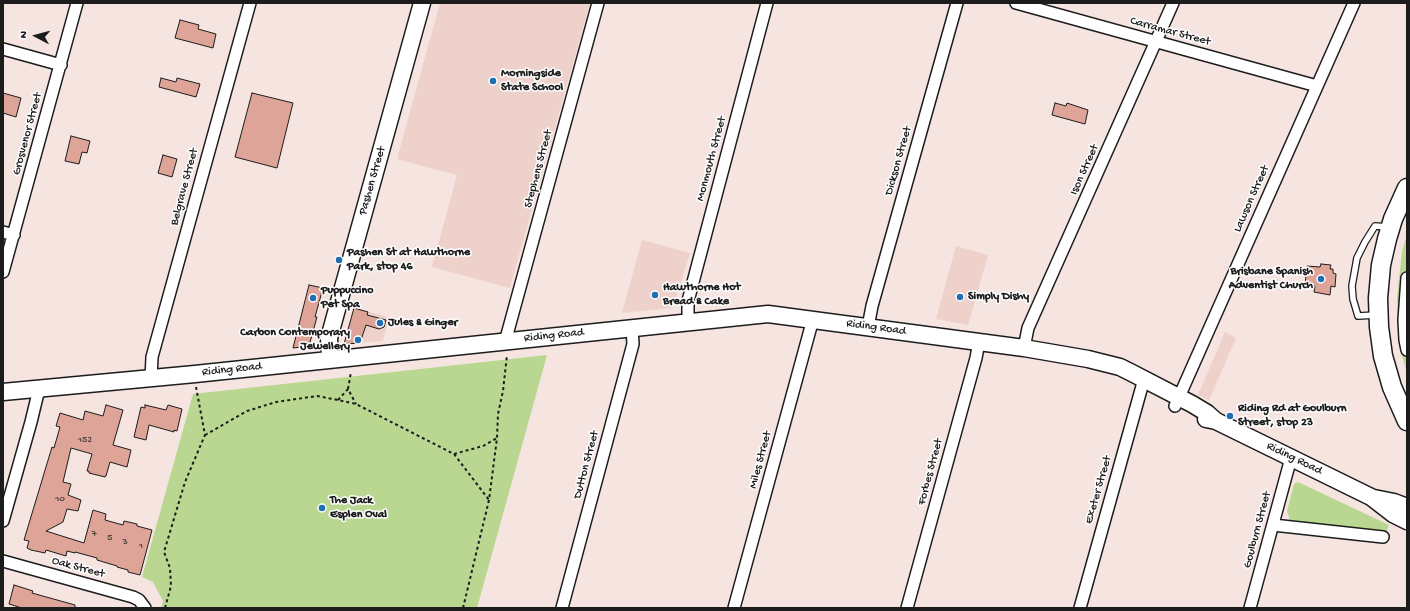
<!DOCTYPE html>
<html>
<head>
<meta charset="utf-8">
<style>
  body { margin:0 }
  #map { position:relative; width:1410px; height:611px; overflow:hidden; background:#f5e4e0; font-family:"Gochi Hand",sans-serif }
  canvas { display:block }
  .frame { position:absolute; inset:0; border:4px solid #1c1c1c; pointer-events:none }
  .north { position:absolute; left:16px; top:16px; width:40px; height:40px; -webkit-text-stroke:3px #fff; paint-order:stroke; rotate:276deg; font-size:11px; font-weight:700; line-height:16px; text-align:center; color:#1c1c1c }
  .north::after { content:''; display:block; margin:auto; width:14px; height:18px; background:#1c1c1c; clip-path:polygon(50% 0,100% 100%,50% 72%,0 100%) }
</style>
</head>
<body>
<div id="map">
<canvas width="1410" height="611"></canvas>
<div class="frame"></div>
<div class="north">N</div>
</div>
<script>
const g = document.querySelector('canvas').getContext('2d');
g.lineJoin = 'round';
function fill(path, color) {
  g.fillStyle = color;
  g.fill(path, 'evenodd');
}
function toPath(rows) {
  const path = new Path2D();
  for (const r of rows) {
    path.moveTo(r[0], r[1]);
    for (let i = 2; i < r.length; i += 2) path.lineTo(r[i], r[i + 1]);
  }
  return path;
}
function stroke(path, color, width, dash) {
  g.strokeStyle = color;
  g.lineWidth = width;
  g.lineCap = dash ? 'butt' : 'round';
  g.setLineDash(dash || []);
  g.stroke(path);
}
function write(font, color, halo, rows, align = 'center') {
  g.font = font + ' "Gochi Hand",sans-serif';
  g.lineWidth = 3;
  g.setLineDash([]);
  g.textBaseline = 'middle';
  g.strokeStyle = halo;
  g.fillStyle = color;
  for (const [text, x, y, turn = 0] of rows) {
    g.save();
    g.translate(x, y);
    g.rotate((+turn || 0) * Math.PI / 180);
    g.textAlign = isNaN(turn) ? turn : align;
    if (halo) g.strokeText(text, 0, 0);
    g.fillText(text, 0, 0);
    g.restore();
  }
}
fill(toPath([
  [440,3,590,3,510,288,432,267,457,175,397,159],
  [642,240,690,253,673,308,622,313],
  [956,246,988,255,968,325,936,319],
  [354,308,389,317,383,341,347,344,345,340],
  [1225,332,1236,338,1209,400,1198,395]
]), '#eed1ca');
fill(toPath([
  [1407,234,1407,373,1399,345,1397,298,1402,252],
  [547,355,477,608,161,608,163,601,153,582,142,577,193,394],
  [1298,482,1389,525,1385,534,1290,520,1287,511,1294,484]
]), '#b9d790');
const building = toPath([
  [180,20,199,25,198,29,216,34,213,48,175,38,180,20],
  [161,78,176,82,177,78,200,84,196,97,159,87,161,78],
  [3,93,21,98,16,117,3,113,3,93],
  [252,93,293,103,277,168,235,157,252,93],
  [1055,103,1066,106,1067,103,1088,110,1085,124,1052,115,1055,103],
  [71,136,90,141,87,153,82,152,79,164,65,161,71,136],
  [163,155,177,159,172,177,158,173,163,155],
  [1321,264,1331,265,1330,269,1333,269,1333,273,1336,274,1335,287,1331,286,1330,295,1314,292,1315,286,1305,285,1307,266,1320,267,1321,264],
  [309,285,323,288,315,317,317,317,309,346,293,348,309,285],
  [354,308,368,312,367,315,386,320,384,327,379,329,366,325,360,343,344,344,354,308],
  [106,405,123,410,113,445,131,450,127,467,110,462,106,476,105,476,105,477,89,473,89,471,87,471,92,454,71,448,63,482,71,484,68,495,81,500,78,511,67,509,63,522,46,531,84,543,93,510,106,514,105,520,123,525,124,521,137,524,137,526,152,530,140,575,128,572,128,570,117,567,117,566,97,560,97,558,75,552,75,553,67,551,66,556,46,550,45,553,31,550,27,548,29,541,24,540,52,447,54,448,60,427,56,426,60,413,83,420,85,411,103,416,106,405],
  [145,405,166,410,168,405,182,409,177,431,174,430,174,432,149,425,146,440,134,437,141,407,145,408,145,405],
  [14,585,33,591,32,593,75,605,75,608,22,608,9,604,14,585]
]);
fill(building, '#dda497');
stroke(building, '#1c1c1c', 1);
const lane = toPath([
  [1376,315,1358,316,1353,299,1352,286,1357,258,1365,242,1375,226,1388,227]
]);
const street = toPath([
  [1016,3,1317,86],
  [3,49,61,65],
  [3,232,14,235],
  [3,272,77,3],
  [1407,278,1404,320,1405,340,1407,350],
  [688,322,688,301,767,3],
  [868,327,872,306,957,3],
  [505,342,598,3],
  [1024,348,1028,328,1173,3],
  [151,379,152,357,250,3],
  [1175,406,1354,3],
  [3,521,31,422,39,389],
  [1273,525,1383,537],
  [3,561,133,597,139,600,145,608],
  [562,608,633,344,632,328],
  [734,608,813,319],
  [907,608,976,358,979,342],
  [1080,608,1144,379],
  [1250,608,1291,458]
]);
const secondary = toPath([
  [330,360,329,338,422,3],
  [3,392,195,374,768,314,1024,348,1088,359,1120,367,1132,373,1192,404,1207,413,1216,421],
  [1206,419,1216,421,1371,497,1393,514,1407,521],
  [1374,498,1394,502,1407,507]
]);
const primary = toPath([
  [1407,188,1393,219,1387,239,1381,265,1378,298,1379,327,1383,356,1392,387,1407,421]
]);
stroke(lane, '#1c1c1c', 8);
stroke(street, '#1c1c1c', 14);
stroke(secondary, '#1c1c1c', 19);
stroke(primary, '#1c1c1c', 21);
stroke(toPath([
  [348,389,351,372],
  [338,400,348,389,356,404],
  [205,435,247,411,276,402,317,396,338,400,356,404,454,454,489,500],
  [454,454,483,446,497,438],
  [165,608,171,586,170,568,164,552,185,482,205,435,196,387],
  [463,608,489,500,497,438,498,414,503,391,507,355]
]), '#1c1c1c', 2, [3, 3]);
stroke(lane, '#fff', 5.5);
stroke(street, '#fff', 11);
stroke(secondary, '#fff', 16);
stroke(primary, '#fff', 18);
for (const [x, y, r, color] of [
  [493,81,4,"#1f6fb2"],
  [339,260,4,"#1f6fb2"],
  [1321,279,4,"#1f6fb2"],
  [655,295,4,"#1f6fb2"],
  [960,297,4,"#1f6fb2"],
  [313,298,4,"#1f6fb2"],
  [380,323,4,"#1f6fb2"],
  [358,340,4,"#1f6fb2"],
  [1230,416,4,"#1f6fb2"],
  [322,508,4,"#1f6fb2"]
]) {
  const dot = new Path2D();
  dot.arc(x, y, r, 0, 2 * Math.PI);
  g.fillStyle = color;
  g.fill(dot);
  stroke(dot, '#fff', 1.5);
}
write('10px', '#4c3e3b', null, [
  ["152",85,440],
  ["10",60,499],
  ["7",94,534],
  ["5",110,538],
  ["3",125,542],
  ["1",141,546]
]);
write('12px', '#1c1c1c', '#fff', [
  ["Carramar Street",1170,32,15],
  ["Grosvenor Street",28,134,-75],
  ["Monmouth Street",712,159,-75],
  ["Dickson Street",899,161,-74],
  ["Stephens Street",539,169,-75],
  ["Ison Street",1085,170,-66],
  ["Pashen Street",373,181,-74],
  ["Belgrave Street",185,187,-75],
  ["Lawson Street",1252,199,-66],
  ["Riding Road",876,328,8],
  ["Riding Road",554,336,-6],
  ["Riding Road",232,370,-6],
  ["Riding Road",1294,459,26],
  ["Miles Street",761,460,-75],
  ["Dutton Street",587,465,-75],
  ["Forbes Street",931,472,-75],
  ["Exeter Street",1099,490,-74],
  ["Goulburn Street",1258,530,-75],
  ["Oak Street",78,568,15]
]);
write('bold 12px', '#1c1c1c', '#fff', [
  ["Morningside",501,74],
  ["State School",501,88],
  ["Pashen St at Hawthorne",347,253],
  ["Park, stop 46",347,267],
  ["Brisbane Spanish",1313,272,"right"],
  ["Adventist Church",1313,286,"right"],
  ["Hawthorne Hot",663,288],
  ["Bread & Cake",663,302],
  ["Puppuccino",321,291],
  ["Pet Spa",321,305],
  ["Simply Dishy",968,297],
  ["Jules & Ginger",388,323],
  ["Carbon Contemporary",350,333,"right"],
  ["Jewellery",350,347,"right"],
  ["Riding Rd at Goulburn",1238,409],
  ["Street, stop 23",1238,423],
  ["The Jack",330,501],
  ["Esplen Oval",330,515]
], 'left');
</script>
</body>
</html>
